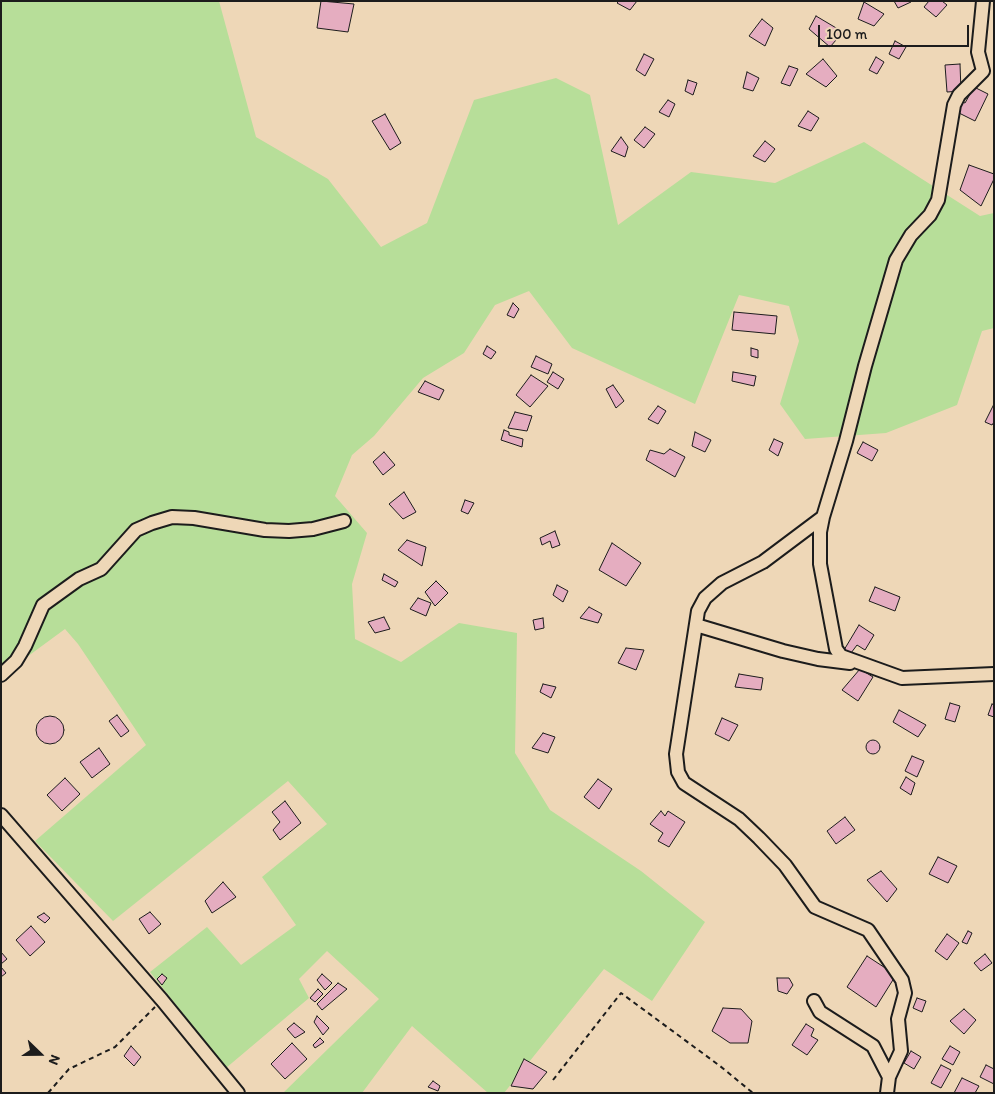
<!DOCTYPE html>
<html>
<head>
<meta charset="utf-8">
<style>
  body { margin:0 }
  #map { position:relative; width:995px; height:1094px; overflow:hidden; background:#eed7b7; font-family:Itim,sans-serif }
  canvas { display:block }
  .frame { position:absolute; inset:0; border:2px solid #1c1c1c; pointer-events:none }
  .north { position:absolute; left:15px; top:1029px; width:50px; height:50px; -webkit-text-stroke:4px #eed7b7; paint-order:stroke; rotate:112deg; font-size:14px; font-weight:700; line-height:20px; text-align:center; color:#1c1c1c }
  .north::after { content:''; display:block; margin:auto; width:18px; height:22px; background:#1c1c1c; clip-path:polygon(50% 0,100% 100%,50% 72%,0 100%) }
  .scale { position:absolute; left:818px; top:25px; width:151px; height:22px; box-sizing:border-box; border:2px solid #1c1c1c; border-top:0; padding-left:6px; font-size:15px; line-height:18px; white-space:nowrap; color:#1c1c1c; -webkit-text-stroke:4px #eed7b7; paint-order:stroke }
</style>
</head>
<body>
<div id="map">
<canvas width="995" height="1094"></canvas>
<div class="frame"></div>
<div class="north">N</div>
<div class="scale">100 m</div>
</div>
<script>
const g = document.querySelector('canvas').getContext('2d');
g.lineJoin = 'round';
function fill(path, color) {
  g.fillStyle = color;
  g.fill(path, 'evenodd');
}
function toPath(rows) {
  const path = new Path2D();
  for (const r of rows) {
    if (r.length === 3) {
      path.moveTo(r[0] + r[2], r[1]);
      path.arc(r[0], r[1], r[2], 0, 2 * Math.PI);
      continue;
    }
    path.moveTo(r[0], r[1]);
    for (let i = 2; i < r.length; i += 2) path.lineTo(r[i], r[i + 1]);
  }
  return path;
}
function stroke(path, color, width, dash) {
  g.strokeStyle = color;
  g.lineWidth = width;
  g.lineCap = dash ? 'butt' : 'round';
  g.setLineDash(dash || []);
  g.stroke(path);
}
fill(toPath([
  [1,1,219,1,256,137,328,179,381,247,427,223,474,100,556,78,590,95,618,225,691,172,775,183,864,142,980,216,994,213,994,328,982,331,957,405,886,433,805,439,780,404,799,341,789,306,739,295,695,404,572,348,529,291,495,305,464,353,423,378,374,436,352,455,335,496,367,533,352,584,355,639,401,662,459,623,517,633,515,753,550,810,641,871,705,922,652,1001,604,969,504,1093,488,1093,412,1026,362,1093,283,1093,379,999,327,951,299,979,309,998,226,1068,150,972,207,927,241,965,296,925,262,877,327,824,288,781,113,921,35,841,146,745,78,644,65,629,1,676]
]), '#b7de99');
const building = toPath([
  [321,1,354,4,348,32,317,28,321,1],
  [619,1,637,1,630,10,617,3,619,1],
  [894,1,911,1,911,2,898,8,894,1],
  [929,1,942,1,947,5,936,17,924,7,929,1],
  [864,2,884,14,874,26,858,19,864,2],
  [816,16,843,32,830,47,809,29,816,16],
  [762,19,773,28,765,46,749,36,762,19],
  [895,41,906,47,899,59,889,54,895,41],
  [644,54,654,59,645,76,636,70,644,54],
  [876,57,884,62,877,74,869,70,876,57],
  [823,59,837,76,826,87,806,74,823,59],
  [960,64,961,91,947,92,945,65,960,64],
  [789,66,798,69,790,86,781,83,789,66],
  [747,72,759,78,753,91,743,88,747,72],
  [688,80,697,83,693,95,685,91,688,80],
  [974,87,988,94,975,121,955,111,960,101,965,103,974,87],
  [668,100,675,104,669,117,659,112,668,100],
  [808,111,819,118,811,131,798,126,808,111],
  [385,114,401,143,390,150,372,121,385,114],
  [645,127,655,134,644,148,634,140,645,127],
  [621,137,628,147,625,157,611,151,621,137],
  [765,141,775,149,765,162,753,156,765,141],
  [969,165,994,174,994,179,981,206,960,190,969,165],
  [513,303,519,309,514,318,507,315,513,303],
  [734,312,777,316,775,334,732,330,734,312],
  [487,346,496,352,491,359,483,354,487,346],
  [751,348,758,350,758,358,751,356,751,348],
  [536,356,552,364,548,374,531,367,536,356],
  [553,372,564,379,558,389,547,382,553,372],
  [733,372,756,376,754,386,732,381,733,372],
  [531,375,548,386,530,407,516,395,531,375],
  [425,381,444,390,439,400,418,392,425,381],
  [613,385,624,401,616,408,606,389,613,385],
  [994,404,994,422,992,425,985,422,994,404],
  [658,406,666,411,658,424,648,419,658,406],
  [515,412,532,416,527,431,508,428,515,412],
  [504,430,509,432,509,435,523,439,522,447,501,440,504,430],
  [695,432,711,440,705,452,692,446,695,432],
  [774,439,783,443,778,456,769,450,774,439],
  [863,442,878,450,872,461,857,453,863,442],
  [670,449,685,457,675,477,646,460,650,450,664,454,670,449],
  [384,452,395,465,383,475,373,462,384,452],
  [404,492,416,512,403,519,389,504,404,492],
  [465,500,474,503,468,514,461,511,465,500],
  [555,531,560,545,552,548,550,541,542,545,540,538,555,531],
  [407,540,426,547,422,566,398,550,407,540],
  [612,543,641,563,626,586,599,570,612,543],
  [384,574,398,582,395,587,382,580,384,574],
  [436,581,448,593,435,606,425,592,436,581],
  [557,585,568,591,563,602,553,595,557,585],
  [875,587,900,597,895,611,869,601,875,587],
  [418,598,431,603,426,616,410,609,418,598],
  [589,607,602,614,598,623,580,618,589,607],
  [384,617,390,629,375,633,368,622,384,617],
  [543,618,544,628,535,630,533,620,543,618],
  [859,625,874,635,865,650,857,645,851,653,844,650,859,625],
  [626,648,644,650,636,670,618,663,626,648],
  [860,669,873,677,858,701,842,690,860,669],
  [739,674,763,678,761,690,735,687,739,674],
  [543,684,556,687,551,698,540,692,543,684],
  [950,703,960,706,955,722,945,719,950,703],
  [992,704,994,705,994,717,988,715,992,704],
  [899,710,926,725,918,737,893,722,899,710],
  [117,715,129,731,121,737,109,721,117,715],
  [50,730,14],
  [722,718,738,725,729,741,715,734,722,718],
  [543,733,555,737,548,753,532,748,543,733],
  [873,747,7],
  [99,748,110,764,92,778,80,762,99,748],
  [912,756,924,761,917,777,905,771,912,756],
  [906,777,915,783,911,795,900,788,906,777],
  [65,778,80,794,62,811,47,795,65,778],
  [598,779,612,789,599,809,584,797,598,779],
  [285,801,301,823,280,840,273,830,280,822,272,812,285,801],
  [661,811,665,816,668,811,685,822,669,847,658,841,663,833,650,824,661,811],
  [845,817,855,830,836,844,827,831,845,817],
  [938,857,957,866,948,883,929,874,938,857],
  [881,871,897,889,887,902,867,880,881,871],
  [223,882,236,897,212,913,205,901,223,882],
  [150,912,161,924,149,934,139,919,150,912],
  [44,913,50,918,45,923,37,917,44,913],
  [31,926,45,942,30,956,16,940,31,926],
  [968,931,972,933,967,944,962,942,968,931],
  [947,934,959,943,947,960,935,951,947,934],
  [1,952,7,959,1,964,1,952],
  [985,954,992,963,981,971,974,963,985,954],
  [867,956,896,975,876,1007,847,987,867,956],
  [1,967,6,973,1,977,1,967],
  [162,974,167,978,162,985,157,979,162,974],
  [322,974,332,983,325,990,317,980,322,974],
  [777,978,789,978,793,985,787,994,778,991,777,978],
  [338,983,347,989,322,1010,317,1004,338,983],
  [318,989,323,994,315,1002,310,998,318,989],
  [917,998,926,1001,922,1012,913,1008,917,998],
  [723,1008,741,1009,752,1021,748,1043,730,1043,712,1031,723,1008],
  [964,1009,976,1020,964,1034,950,1021,964,1009],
  [317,1016,329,1028,323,1035,314,1022,317,1016],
  [294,1023,305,1032,295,1038,287,1029,294,1023],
  [806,1024,814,1029,811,1036,818,1040,807,1055,792,1045,806,1024],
  [320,1038,324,1042,315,1048,313,1045,320,1038],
  [292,1043,307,1059,285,1079,271,1064,292,1043],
  [131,1046,141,1057,134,1066,124,1056,131,1046],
  [950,1046,960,1052,953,1065,942,1059,950,1046],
  [911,1051,921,1057,914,1069,904,1063,911,1051],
  [524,1059,547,1072,533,1089,511,1086,524,1059],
  [941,1065,951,1070,941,1088,931,1083,941,1065],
  [986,1065,994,1069,994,1084,980,1077,986,1065],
  [962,1078,979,1086,975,1093,954,1093,962,1078],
  [433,1081,440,1086,438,1091,428,1087,433,1081]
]);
fill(building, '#e5adc0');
stroke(building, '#1c1c1c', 1);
const street = toPath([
  [983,1,978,52,983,71,959,95,954,105,938,200,930,215,911,235,896,260,865,366,846,441,823,517,820,532,820,564,836,649,841,656,902,678,994,674],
  [823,517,763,562,722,583,705,598,698,611,676,754,678,772,684,783,739,819,759,838,785,865,815,907,868,930,902,980,905,993,898,1019,901,1051,889,1077,887,1093],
  [696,625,783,651,818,659,850,663],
  [1,675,16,661,25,646,43,605,79,579,101,569,136,530,152,523,172,517,194,518,265,530,289,531,313,529,344,521],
  [1,815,162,1000,238,1093],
  [814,1001,820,1012,873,1046,889,1077]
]);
stroke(street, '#1c1c1c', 16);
stroke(toPath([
  [553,1080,621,993,720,1066,753,1093],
  [48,1093,69,1069,115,1047,155,1007]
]), '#1c1c1c', 2, [5, 4]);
stroke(street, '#eed7b7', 12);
</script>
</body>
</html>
